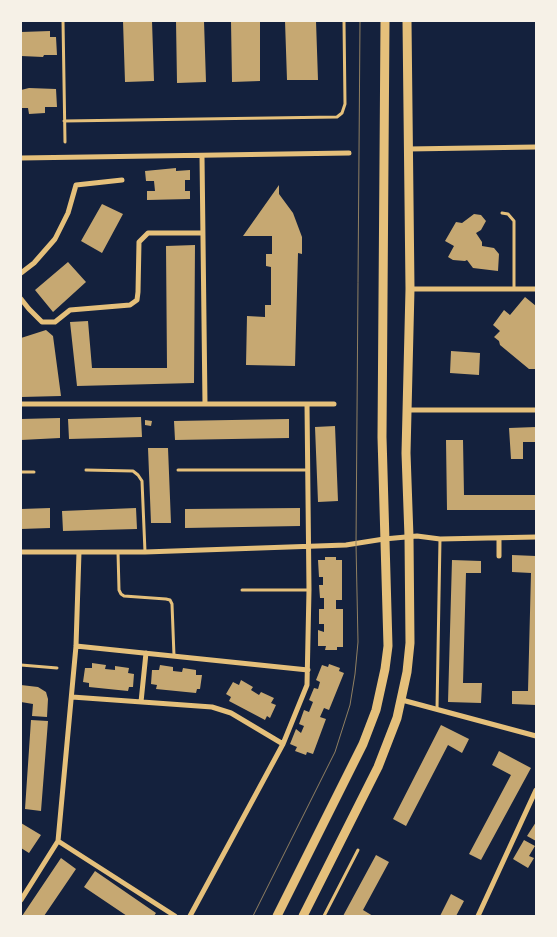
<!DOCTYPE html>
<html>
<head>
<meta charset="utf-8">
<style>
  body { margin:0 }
  #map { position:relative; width:557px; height:937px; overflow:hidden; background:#14213d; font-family:Overpass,sans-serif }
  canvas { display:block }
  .frame { position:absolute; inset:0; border:22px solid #f6f1e7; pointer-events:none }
</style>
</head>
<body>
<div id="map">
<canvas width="557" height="937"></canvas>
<div class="frame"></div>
</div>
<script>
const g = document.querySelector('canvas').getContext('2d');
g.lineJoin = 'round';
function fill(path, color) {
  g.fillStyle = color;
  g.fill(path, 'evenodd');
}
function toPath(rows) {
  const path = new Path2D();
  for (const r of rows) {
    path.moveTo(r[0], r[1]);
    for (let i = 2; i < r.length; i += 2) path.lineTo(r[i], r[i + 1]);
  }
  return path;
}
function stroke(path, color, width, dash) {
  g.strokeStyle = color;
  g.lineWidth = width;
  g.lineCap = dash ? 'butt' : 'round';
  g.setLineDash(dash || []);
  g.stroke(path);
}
fill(toPath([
  [123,21,152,21,154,81,125,82],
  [176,21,204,21,206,82,177,83],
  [231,21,260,21,260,81,232,82],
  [285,21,316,21,318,80,287,80],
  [50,31,50,37,56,37,57,55,44,55,43,57,21,56,21,32],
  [29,88,56,89,57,107,45,107,45,113,29,114,28,108,21,108,21,90],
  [176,168,176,171,190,170,190,180,185,180,185,191,190,191,190,199,147,200,147,191,155,191,154,181,146,181,145,171],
  [279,185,279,194,293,213,302,237,302,254,298,253,295,366,246,365,247,316,265,317,265,305,271,305,271,267,266,266,266,254,272,254,272,236,243,236],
  [102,204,123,214,102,253,81,241],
  [474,214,481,215,486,221,481,230,476,233,482,242,482,246,494,248,499,254,498,271,473,268,467,260,465,261,453,260,448,257,454,246,445,241,456,222,462,223],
  [195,245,194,383,77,386,70,322,88,321,92,368,167,368,166,246],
  [68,262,86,282,53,312,35,290],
  [525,297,536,306,536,369,529,369,500,345,499,341,494,337,500,331,493,325,504,310,510,315],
  [46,330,53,336,61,396,21,397,21,338],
  [451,351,480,353,479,375,450,373],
  [141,417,142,437,69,439,68,419],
  [60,418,60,438,21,440,21,419],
  [289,419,289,438,175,440,174,421],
  [145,420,152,421,151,426,145,425],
  [335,426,338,501,318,502,315,427],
  [536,427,536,442,523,442,523,459,511,459,509,428],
  [446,440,463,440,464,495,536,495,536,510,447,510],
  [148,448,168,448,171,523,151,523],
  [50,508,50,528,21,529,21,509],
  [136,508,137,529,63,531,62,511],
  [300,508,300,526,185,528,185,509],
  [512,555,536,556,536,705,512,704,512,691,528,691,531,573,512,572],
  [325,557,336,557,336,560,342,560,342,600,336,600,336,609,343,609,343,647,337,647,337,650,325,650,326,646,318,646,318,630,324,632,324,624,319,624,319,609,324,609,324,598,320,598,319,585,323,585,323,577,319,577,318,560,325,560],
  [452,560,481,561,481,573,466,573,463,683,482,683,481,703,448,702],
  [92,663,106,665,105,669,115,670,115,666,129,668,128,673,134,674,133,687,129,687,128,691,89,687,89,683,83,682,85,668,92,668],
  [329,664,340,668,339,671,344,673,329,710,324,708,320,717,326,719,313,754,307,752,306,755,295,751,297,747,290,744,296,729,301,733,304,726,299,724,304,710,309,712,313,702,309,700,314,688,318,689,320,682,316,680,322,665,328,667],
  [160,665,173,667,173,671,182,672,183,668,196,670,196,675,202,675,200,689,197,689,196,693,156,689,157,685,151,684,152,670,159,670],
  [241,680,253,687,251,690,259,695,261,692,274,698,271,703,276,705,270,718,267,716,265,720,229,701,231,697,226,694,233,682,239,685],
  [21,685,38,687,46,692,48,699,47,717,32,716,33,704,21,702],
  [31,720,48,721,41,811,25,809],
  [441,725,469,739,462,753,448,745,406,826,393,819],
  [499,751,531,768,481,860,469,854,511,775,492,765],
  [536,822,536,841,527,836],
  [21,823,41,835,29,853,21,848],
  [524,840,535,846,529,856,534,858,528,868,513,859],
  [376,855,389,862,363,910,373,916,343,916],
  [61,858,76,869,44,916,22,916],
  [95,871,156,913,154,916,127,916,84,887],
  [451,894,464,901,456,916,440,916]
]), '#c6a872');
stroke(toPath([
  [63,21,65,142],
  [64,121,337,117,342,113,345,104,344,21],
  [502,213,508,214,514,221,514,288],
  [86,470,133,471,138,475,142,481,145,552],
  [178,470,307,470],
  [21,472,34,472],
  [118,552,119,590,121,594,124,596,166,599,170,600,172,604,174,656],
  [242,590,309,590],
  [21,665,57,668],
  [437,709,440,539],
  [324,916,358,850]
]), '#e5c07b', 3);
stroke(toPath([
  [408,149,536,147],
  [202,156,205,404],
  [21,158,349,153],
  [21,273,34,263,55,239,68,213,76,185,122,180],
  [410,289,536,289],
  [21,299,29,309,42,322,55,322,70,310,130,305,137,300,138,292,139,242,148,233,202,233],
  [21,404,334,404],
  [407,410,536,410],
  [499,538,499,556],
  [21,552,145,552,346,545,384,539,417,536,440,539,536,537],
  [76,646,308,670],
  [72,697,212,707,231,713,283,744],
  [402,700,536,736],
  [141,702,146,653],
  [58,841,175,916],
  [21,900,58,841,76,646,79,552],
  [190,916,283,744,307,685,309,590,307,404],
  [478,916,536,790]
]), '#e5c07b', 5);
stroke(toPath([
  [277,916,363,744,376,710,385,669,388,646,382,437,385,21],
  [303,916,378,767,397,718,407,672,410,643,409,537,406,453,410,289,407,21]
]), '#e5c07b', 9);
stroke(toPath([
  [253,916,335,752,350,705,355,674,358,642,356,544,360,21]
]), '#918062', 1);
</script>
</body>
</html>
